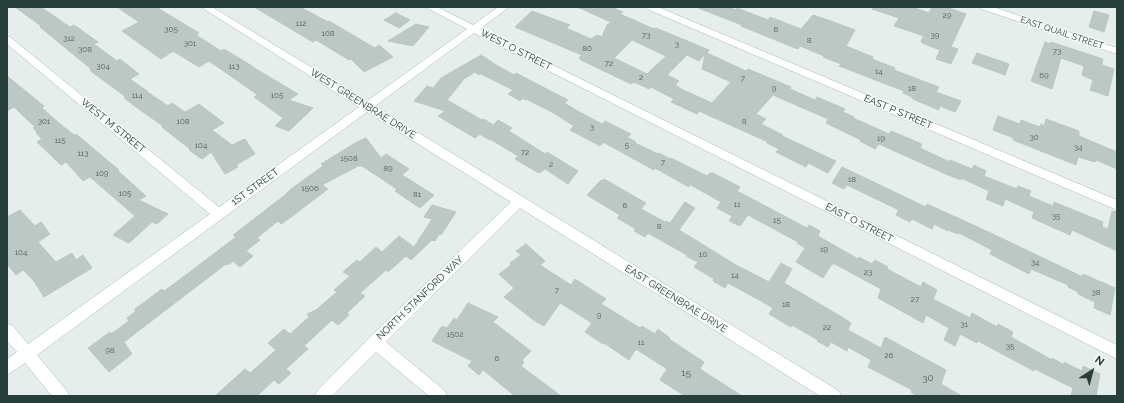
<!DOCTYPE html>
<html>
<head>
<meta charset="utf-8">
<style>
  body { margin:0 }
  #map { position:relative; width:1124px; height:403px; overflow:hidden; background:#e6eeeb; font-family:Raleway,sans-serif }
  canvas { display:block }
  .frame { position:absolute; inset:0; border:8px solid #263f3a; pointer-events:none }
  .north { position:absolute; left:1072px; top:351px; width:40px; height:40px; -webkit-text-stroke:3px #f6faf8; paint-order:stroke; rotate:36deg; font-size:11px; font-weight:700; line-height:16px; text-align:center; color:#263f3a }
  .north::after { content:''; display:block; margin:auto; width:14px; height:18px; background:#263f3a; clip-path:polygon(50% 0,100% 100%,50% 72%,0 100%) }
</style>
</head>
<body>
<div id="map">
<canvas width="1124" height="403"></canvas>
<div class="frame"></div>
<div class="north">N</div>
</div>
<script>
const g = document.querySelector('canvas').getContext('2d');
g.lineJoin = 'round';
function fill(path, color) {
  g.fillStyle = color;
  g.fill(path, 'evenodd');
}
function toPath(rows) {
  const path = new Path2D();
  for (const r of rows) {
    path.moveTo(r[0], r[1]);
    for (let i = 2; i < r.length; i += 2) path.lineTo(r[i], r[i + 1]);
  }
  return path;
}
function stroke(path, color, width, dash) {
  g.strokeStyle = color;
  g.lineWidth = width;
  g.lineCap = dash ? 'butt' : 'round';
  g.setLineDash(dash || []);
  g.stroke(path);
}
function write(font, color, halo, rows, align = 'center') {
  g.font = font + ' Raleway,sans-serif';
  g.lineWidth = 3;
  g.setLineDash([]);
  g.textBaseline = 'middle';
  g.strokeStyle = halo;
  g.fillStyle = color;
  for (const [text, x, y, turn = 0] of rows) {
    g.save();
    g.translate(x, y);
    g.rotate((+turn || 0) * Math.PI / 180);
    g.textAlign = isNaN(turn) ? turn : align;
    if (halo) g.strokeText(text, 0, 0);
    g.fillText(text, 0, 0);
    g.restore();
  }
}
const building = toPath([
  [15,7,41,7,70,27,74,25,98,42,94,44,117,61,120,59,139,74,130,79,147,91,146,91,168,106,172,103,185,112,199,104,224,123,212,130,232,145,245,139,255,154,236,165,238,167,225,174,211,152,202,159,189,150,190,149,162,127,163,126,140,110,124,98,126,97,92,72,90,70,91,69,40,27,41,26,15,7],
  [117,7,156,7,199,33,196,35,221,51,224,49,252,66,251,66,298,94,289,100,313,108,289,131,275,126,283,118,254,97,258,95,209,61,199,67,173,51,161,59,122,31,139,22,117,7],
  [254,7,300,7,328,22,329,21,375,48,379,45,393,57,364,72,351,59,349,60,316,40,313,42,254,7],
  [577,7,611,7,623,12,620,14,654,29,656,28,709,50,707,53,746,71,748,69,791,87,790,89,815,100,817,97,845,109,843,112,854,117,853,118,889,134,891,131,922,144,920,148,950,162,950,160,972,169,974,165,986,171,984,176,1017,189,1018,186,1031,191,1029,196,1053,206,1054,202,1098,220,1103,222,1102,227,1108,229,1112,211,1117,212,1117,251,1072,230,1070,235,1032,218,1034,212,1005,199,1003,206,986,199,989,191,961,178,961,180,948,175,879,144,875,149,860,141,861,140,826,123,828,119,773,95,756,114,766,119,761,124,783,135,782,136,836,161,828,173,808,163,806,167,776,152,779,149,767,143,768,142,699,111,697,114,671,102,674,99,651,87,649,89,634,82,631,84,581,60,579,58,582,55,515,27,532,11,570,25,566,28,591,39,597,35,602,37,607,25,611,22,577,7],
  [632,40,666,56,647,74,614,58,632,40],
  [705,54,702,69,731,82,712,103,679,88,679,87,675,85,679,81,667,75,687,55,699,61,705,54],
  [699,7,728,7,736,10,737,8,768,20,770,17,801,29,813,15,828,20,855,30,846,46,873,57,872,59,895,68,894,70,939,87,936,92,961,101,955,112,940,106,939,110,915,100,912,98,912,97,903,93,904,91,839,66,841,64,823,57,824,56,800,46,798,49,795,48,741,26,742,25,698,8,699,7],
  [873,7,912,7,929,13,932,7,946,7,966,14,951,47,958,49,951,64,936,59,940,50,922,43,921,41,924,36,894,26,899,18,872,9,873,7],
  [1094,11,1109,15,1104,32,1089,27,1094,11],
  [396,13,410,20,399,28,384,20,396,13],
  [416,24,429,27,413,46,388,41,416,24],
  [1045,42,1051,44,1051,42,1103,59,1102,65,1114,69,1108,96,1090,90,1093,80,1082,75,1084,66,1061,58,1052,89,1031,81,1045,42],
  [977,53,1009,64,1005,75,972,63,977,53],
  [481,55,498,66,514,75,516,73,568,100,564,103,573,108,572,108,602,124,605,121,631,134,627,137,636,142,635,143,658,154,659,153,670,159,671,158,707,176,710,173,713,173,740,187,737,191,807,228,809,225,820,231,818,236,858,259,859,257,872,264,875,260,888,267,887,269,921,287,923,282,937,290,933,299,970,318,972,313,997,327,998,324,1013,332,1011,337,1052,360,1052,358,1064,365,1064,362,1082,371,1083,366,1100,374,1096,396,1071,396,1073,388,1035,369,1034,371,978,341,977,343,960,334,955,346,944,340,949,328,926,315,923,323,878,298,881,289,833,263,832,265,831,265,823,278,796,262,805,248,797,243,798,242,748,215,740,226,729,221,732,216,717,208,721,202,689,184,689,187,655,168,654,170,603,142,600,146,570,130,574,126,552,112,526,99,525,100,523,98,520,101,508,94,513,90,481,74,479,75,475,72,464,79,447,100,482,120,484,119,493,125,498,120,512,128,509,131,545,154,547,152,578,171,568,184,545,169,540,173,537,172,515,159,518,156,490,139,489,140,480,134,475,138,438,116,445,111,414,101,427,86,433,88,441,78,481,55],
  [7,76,44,106,42,108,59,123,74,135,76,134,119,170,118,171,146,196,139,200,168,214,157,224,152,222,129,243,113,235,135,216,90,177,83,181,66,162,61,165,37,142,42,139,36,133,37,132,33,128,35,127,14,107,7,111,7,76],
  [998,116,1020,124,1021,120,1040,127,1041,124,1044,126,1046,119,1079,131,1079,136,1117,152,1117,169,1096,160,1095,162,1078,157,1076,165,1013,140,1014,138,993,130,998,116],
  [366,138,381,158,386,154,409,169,402,175,434,195,420,208,395,191,397,189,362,166,358,166,322,185,328,189,287,220,281,224,278,221,257,238,260,240,246,251,253,256,240,267,233,261,228,265,226,264,124,342,132,354,109,372,88,348,110,332,111,334,129,321,127,318,135,312,135,309,162,289,164,291,174,284,236,237,233,235,285,195,291,189,323,166,321,164,355,143,366,138],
  [842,167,926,207,927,204,982,229,1083,277,1083,274,1115,288,1110,315,1094,308,1095,302,1078,294,1078,292,1068,287,1068,285,1031,269,1029,274,990,254,992,250,959,233,958,234,948,230,948,231,934,224,932,229,912,219,910,222,896,215,899,210,847,185,844,189,832,183,842,167],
  [604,179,646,203,641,209,665,222,666,221,670,223,685,202,695,208,679,230,736,265,769,282,781,263,792,269,784,283,842,317,851,323,848,330,881,348,885,337,946,370,941,384,962,396,917,396,911,392,912,390,910,389,868,367,871,360,848,347,847,351,831,342,828,347,817,341,818,340,792,325,791,327,769,314,773,308,761,301,728,283,725,288,713,281,714,279,694,267,698,262,686,256,687,255,648,233,645,237,634,231,636,229,617,218,620,215,587,195,601,180,602,181,604,179],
  [432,205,456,212,441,235,439,234,435,241,432,240,411,260,406,256,388,272,386,270,360,293,365,296,347,313,349,315,338,325,332,320,304,346,308,349,286,369,291,373,279,384,274,380,257,396,215,396,245,369,250,373,276,350,268,343,284,329,290,334,309,317,307,314,316,310,337,292,334,290,350,276,343,272,357,260,360,262,376,247,382,252,399,236,414,247,432,219,424,217,432,205],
  [20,210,35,226,41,222,50,234,38,242,56,262,72,253,76,260,83,255,92,268,44,297,34,281,23,270,16,275,7,264,7,217,20,210],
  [526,244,545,261,540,265,571,285,575,279,606,299,601,304,640,328,642,326,655,334,658,329,670,338,669,339,704,362,700,369,742,396,685,396,660,380,667,369,636,349,629,360,604,343,603,344,585,332,592,323,560,303,544,326,535,321,504,297,514,288,499,274,511,265,510,263,521,255,516,251,526,244],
  [468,303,498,317,493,322,531,351,522,360,524,362,521,366,561,396,515,396,483,370,479,375,468,366,472,361,432,341,442,326,447,328,454,318,457,320,468,303]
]);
fill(building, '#bbc8c4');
stroke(building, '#b8c7c2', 1);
const minor = toPath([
  [201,7,212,7,367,101,467,29,425,7,437,7,473,25,498,7,509,7,480,29,1117,345,1117,359,474,33,375,106,839,391,841,396,820,396,520,208,386,342,445,391,447,396,429,396,376,352,332,396,315,396,317,391,370,337,511,202,367,112,37,355,67,391,69,396,52,396,25,363,7,375,7,359,17,352,7,341,7,324,12,325,28,344,210,214,7,44,7,36,10,37,219,207,359,107,201,7],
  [645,7,658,7,1117,200,1117,210,647,9,645,7],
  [979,7,993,7,1117,48,1117,54,981,9,979,7]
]);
stroke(minor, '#a9b6b2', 1);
fill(minor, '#fff');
write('8px', '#4b615c', null, [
  ["29",947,16],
  ["112",301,24],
  ["305",171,30],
  ["6",776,30],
  ["108",328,34],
  ["73",646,36],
  ["39",935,36],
  ["312",69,39],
  ["8",809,41],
  ["301",190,44],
  ["3",677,45],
  ["80",587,49],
  ["308",85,50],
  ["73",1057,52],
  ["72",609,64],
  ["304",103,67],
  ["113",234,67],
  ["14",879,72],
  ["69",1044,76],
  ["2",641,78],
  ["7",743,79],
  ["9",774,89],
  ["18",912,89],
  ["114",137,96],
  ["105",277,96],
  ["301",44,122],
  ["108",183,122],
  ["8",744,122],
  ["3",592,128],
  ["30",1034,138],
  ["19",881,139],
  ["115",60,141],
  ["104",201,146],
  ["5",627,146],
  ["34",1078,148],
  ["72",525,153],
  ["113",83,154],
  ["1508",349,159],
  ["7",663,163],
  ["2",551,165],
  ["89",388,169],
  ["109",102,174],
  ["18",852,180],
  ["1506",310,189],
  ["105",125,194],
  ["81",417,195],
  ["11",737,205],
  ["6",625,206],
  ["35",1056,217],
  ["15",777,221],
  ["8",659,227],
  ["19",824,250],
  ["104",21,253],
  ["10",703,255],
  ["34",1035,263],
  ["23",868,273],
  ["14",735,276],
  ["7",557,291],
  ["38",1096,293],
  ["27",915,300],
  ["18",786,305],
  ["9",599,316],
  ["31",964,325],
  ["22",827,328],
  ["1502",455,335],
  ["11",641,343],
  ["35",1010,347],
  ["98",110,351],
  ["26",889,356],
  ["6",497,359]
]);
write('9px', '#263f3a', '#f6faf8', [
  ["EAST QUAIL STREET",1062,33,18]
]);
write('10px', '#263f3a', '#f6faf8', [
  ["WEST O STREET",516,50,27],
  ["WEST GREENBRAE DRIVE",363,104,32],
  ["EAST P STREET",898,112,23],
  ["WEST M STREET",113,126,39],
  ["1ST STREET",255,187,-36],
  ["EAST O STREET",859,223,27],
  ["NORTH STANFORD WAY",420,298,-44],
  ["EAST GREENBRAE DRIVE",676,299,32]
]);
write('10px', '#4b615c', null, [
  ["15",686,373],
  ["30",928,378]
]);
</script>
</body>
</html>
